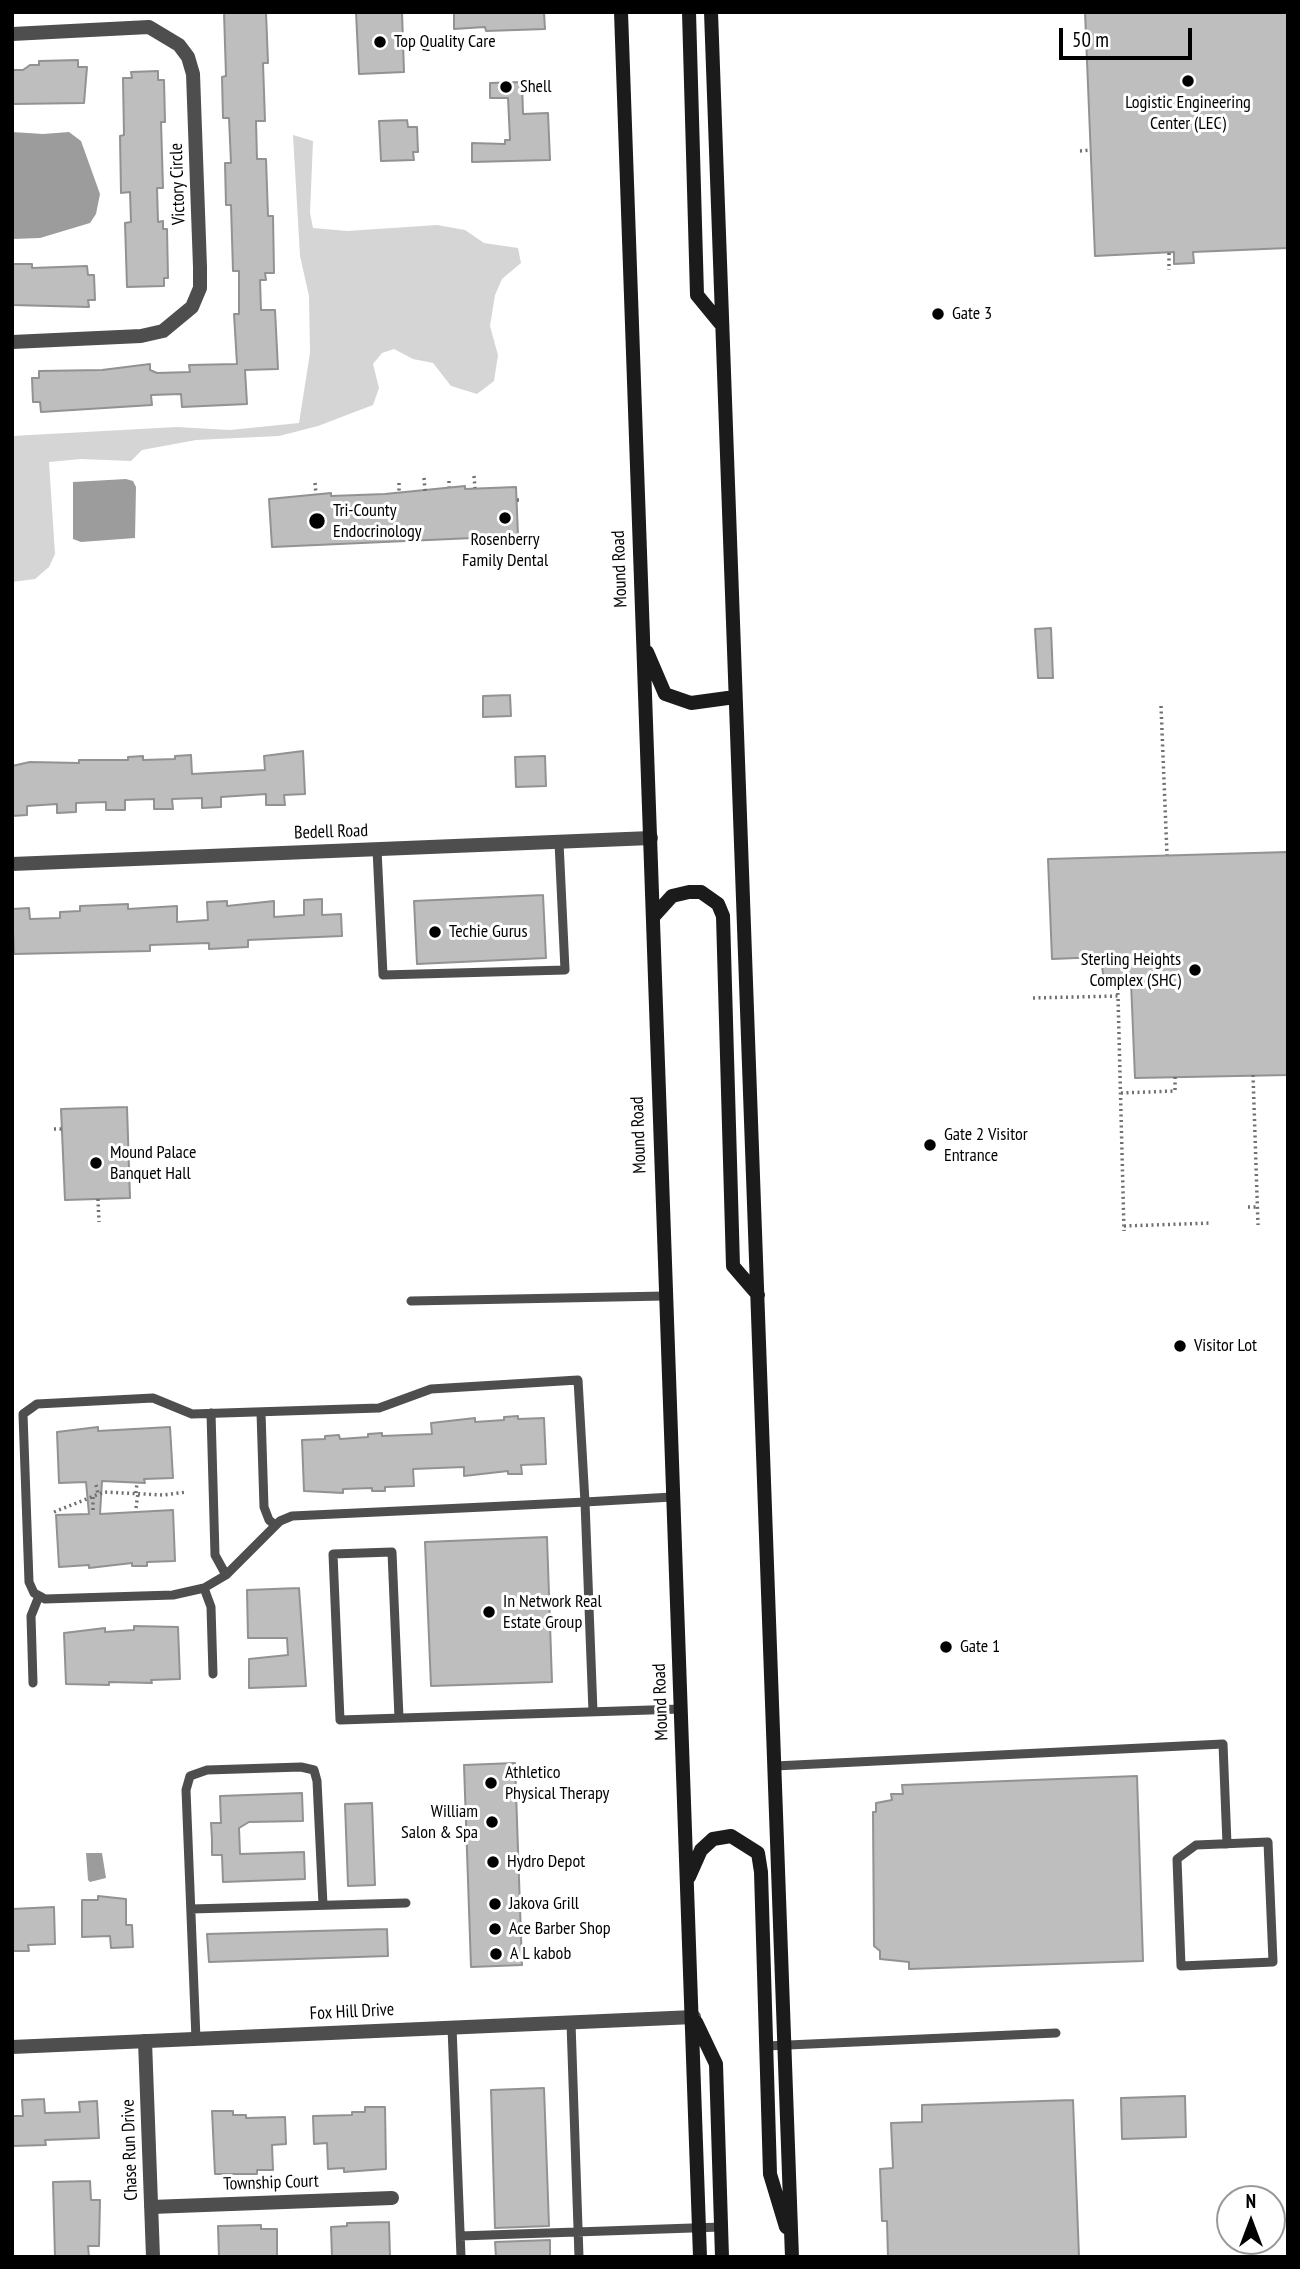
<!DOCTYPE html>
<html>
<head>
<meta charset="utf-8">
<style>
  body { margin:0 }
  #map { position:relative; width:1300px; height:2269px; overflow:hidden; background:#fff; font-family:"PT Sans Narrow",sans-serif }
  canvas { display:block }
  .frame { position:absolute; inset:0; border:14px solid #000; pointer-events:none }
  .north { position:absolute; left:1216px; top:2185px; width:70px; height:70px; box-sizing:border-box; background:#fff; border:2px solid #999; border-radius:50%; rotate:0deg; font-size:19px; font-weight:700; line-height:28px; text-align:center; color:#000 }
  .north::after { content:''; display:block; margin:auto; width:24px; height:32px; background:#000; clip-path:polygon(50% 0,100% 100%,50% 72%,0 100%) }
  .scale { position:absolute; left:1059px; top:28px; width:133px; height:32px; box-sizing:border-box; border:4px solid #000; border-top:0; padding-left:9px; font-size:21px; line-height:24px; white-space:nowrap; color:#000; -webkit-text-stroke:5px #fff; paint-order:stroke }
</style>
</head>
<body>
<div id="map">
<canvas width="1300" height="2269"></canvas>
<div class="frame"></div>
<div class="north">N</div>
<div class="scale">50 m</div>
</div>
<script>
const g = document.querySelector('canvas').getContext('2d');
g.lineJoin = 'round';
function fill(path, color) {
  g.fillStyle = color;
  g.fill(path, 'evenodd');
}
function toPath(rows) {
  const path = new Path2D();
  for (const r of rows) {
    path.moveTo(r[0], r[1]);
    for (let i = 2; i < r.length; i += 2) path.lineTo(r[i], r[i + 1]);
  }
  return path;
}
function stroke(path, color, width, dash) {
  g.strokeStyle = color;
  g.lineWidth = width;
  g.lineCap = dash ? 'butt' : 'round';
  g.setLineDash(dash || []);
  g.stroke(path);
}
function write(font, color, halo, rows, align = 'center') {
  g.font = font + ' "PT Sans Narrow",sans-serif';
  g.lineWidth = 6;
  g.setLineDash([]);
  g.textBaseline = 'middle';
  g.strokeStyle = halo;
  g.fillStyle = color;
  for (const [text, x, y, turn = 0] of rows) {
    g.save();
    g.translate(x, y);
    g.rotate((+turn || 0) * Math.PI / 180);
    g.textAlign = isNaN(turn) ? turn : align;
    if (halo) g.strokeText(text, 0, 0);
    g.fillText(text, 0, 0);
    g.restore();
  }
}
fill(toPath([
  [293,135,313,141,310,213,313,228,347,231,437,225,465,230,484,243,518,248,521,263,502,279,495,295,490,326,498,355,494,381,477,394,451,386,433,363,413,359,394,349,382,353,373,364,379,388,373,405,318,426,279,436,196,440,142,450,131,461,81,459,49,462,55,554,49,567,35,579,12,582,12,436,177,427,230,430,299,423,310,353,309,296,300,256]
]), '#d5d5d5');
fill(toPath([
  [12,132,43,134,69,132,81,141,100,194,96,214,90,223,40,238,12,239],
  [126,479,133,481,136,487,135,538,81,542,73,539,73,482],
  [86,1853,102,1853,106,1878,90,1882,88,1880]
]), '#9c9c9c');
const building = toPath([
  [224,12,266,12,268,63,263,63,265,121,256,121,257,159,266,159,268,216,273,216,274,273,265,273,266,280,260,280,261,310,275,310,278,369,245,370,247,404,182,407,181,394,151,395,152,405,41,412,40,402,33,402,32,378,39,378,39,371,102,370,150,364,150,370,157,373,190,372,189,365,237,364,234,314,239,314,239,271,233,271,231,205,226,205,225,163,231,163,229,118,223,118,222,77,226,76,224,12],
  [356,12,402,12,404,72,359,74,356,12],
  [454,12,544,12,545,29,486,31,485,27,454,29,454,12],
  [1085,12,1288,12,1288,248,1193,252,1194,263,1174,264,1174,252,1095,256,1085,12],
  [78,60,78,67,87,67,84,103,12,104,12,70,23,70,30,65,39,65,39,61,78,60],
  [158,71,158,80,164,80,165,122,161,122,163,188,157,188,158,222,163,221,163,229,167,229,168,278,164,278,164,286,127,287,125,223,131,222,130,192,121,193,120,136,124,135,123,78,132,78,131,72,158,71],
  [522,82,523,114,548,113,550,160,472,162,472,143,505,144,505,140,510,140,508,98,490,98,490,83,522,82],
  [407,120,408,127,417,127,418,152,413,152,414,160,381,161,379,121,407,120],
  [12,264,32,264,32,268,87,266,88,275,94,275,95,300,88,300,89,307,12,305,12,264],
  [465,486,465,489,516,487,518,536,272,547,269,499,331,493,331,496,385,494,465,486],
  [1051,628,1053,678,1038,678,1035,629,1051,628],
  [510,695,511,716,483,717,483,696,510,695],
  [303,751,305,794,284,795,285,805,266,805,266,794,221,797,221,807,202,808,202,798,172,799,173,809,154,809,154,799,125,800,125,810,106,810,106,802,76,803,76,812,57,813,57,804,27,806,27,815,12,816,12,766,30,762,79,763,79,760,128,760,128,757,143,756,143,760,175,759,175,756,191,755,192,774,265,770,264,756,303,751],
  [545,756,546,786,516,787,515,757,545,756],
  [1288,852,1288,1075,1135,1078,1131,982,1104,983,1101,957,1052,959,1048,859,1288,852],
  [543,895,546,958,417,964,414,901,543,895],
  [322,899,322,915,341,914,342,936,248,940,248,947,209,949,209,943,150,945,150,951,14,954,12,909,29,908,30,919,60,918,60,912,80,911,80,906,128,904,128,909,177,906,177,922,208,920,207,902,227,901,227,906,274,901,274,917,304,915,304,900,322,899],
  [127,1107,130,1198,65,1200,61,1109,127,1107],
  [518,1416,518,1419,544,1418,546,1464,521,1465,522,1474,508,1474,508,1471,464,1476,464,1467,413,1469,414,1486,385,1487,385,1491,372,1491,372,1488,343,1489,343,1493,304,1491,302,1440,325,1439,325,1436,339,1435,340,1439,368,1437,368,1434,382,1433,382,1436,432,1434,431,1423,475,1418,475,1422,504,1420,504,1417,518,1416],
  [98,1427,98,1431,170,1427,173,1478,144,1479,145,1483,102,1481,100,1514,173,1510,175,1561,147,1562,147,1566,132,1566,132,1563,89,1568,89,1565,59,1567,56,1515,89,1514,86,1482,59,1483,57,1432,98,1427],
  [547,1537,552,1682,431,1686,425,1542,547,1537],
  [299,1588,306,1686,249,1688,249,1659,288,1655,287,1638,248,1638,247,1590,299,1588],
  [134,1626,178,1627,180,1679,151,1680,152,1683,109,1682,109,1685,66,1684,64,1633,105,1628,105,1632,134,1630,134,1626],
  [515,1763,522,1965,471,1967,464,1765,515,1763],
  [1137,1776,1143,1961,909,1969,909,1962,880,1959,880,1951,874,1946,873,1812,876,1812,876,1803,892,1800,891,1794,903,1794,902,1785,1137,1776],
  [302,1793,303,1821,249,1822,239,1828,240,1854,304,1852,305,1879,223,1882,222,1855,212,1855,212,1839,211,1823,221,1823,220,1796,302,1793],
  [372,1803,375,1885,348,1886,345,1804,372,1803],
  [98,1896,126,1899,126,1925,132,1925,133,1947,111,1948,110,1936,82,1937,82,1900,98,1900,98,1896],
  [54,1907,55,1944,28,1945,29,1951,12,1951,12,1909,54,1907],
  [387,1929,388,1956,209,1962,207,1934,387,1929],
  [544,2088,549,2226,495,2228,491,2090,544,2088],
  [1185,2096,1186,2137,1122,2139,1121,2098,1185,2096],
  [44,2099,45,2113,80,2112,79,2102,97,2101,99,2138,45,2140,46,2145,12,2146,12,2116,23,2116,22,2100,44,2099],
  [1073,2100,1079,2257,888,2257,887,2221,882,2221,880,2169,893,2168,891,2123,922,2122,922,2105,1073,2100],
  [365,2107,385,2107,386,2169,344,2172,344,2168,328,2169,327,2143,314,2144,313,2116,352,2115,352,2112,365,2112,365,2107],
  [212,2111,233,2111,233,2115,246,2115,246,2118,285,2117,286,2144,272,2145,273,2170,257,2170,257,2174,215,2174,212,2111],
  [90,2181,91,2200,100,2200,99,2246,88,2246,89,2257,55,2257,53,2182,90,2181],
  [389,2222,390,2257,332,2257,331,2227,347,2226,347,2223,389,2222],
  [261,2225,261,2229,277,2229,277,2257,219,2257,218,2226,261,2225],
  [550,2240,550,2257,496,2257,495,2242,550,2240]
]);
fill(building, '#bebebe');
stroke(building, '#929292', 2);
stroke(toPath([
  [1080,151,1091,150],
  [1169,253,1169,270],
  [474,476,475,488],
  [424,478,425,491],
  [449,481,449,487],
  [315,483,316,494],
  [399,483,399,492],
  [517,500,521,500],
  [1161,706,1167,855],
  [1117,982,1118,996],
  [1033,998,1118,996,1124,1231],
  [1253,1075,1258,1225],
  [1121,1093,1175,1091,1175,1077],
  [54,1129,62,1129],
  [98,1199,99,1222],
  [1248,1207,1257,1207],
  [1124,1226,1212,1223],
  [96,1485,98,1494],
  [136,1493,137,1483],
  [93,1497,93,1510],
  [136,1508,138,1493],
  [54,1512,104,1492,163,1495,187,1492]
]), '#707070', 3.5, [2, 3.5]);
stroke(toPath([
  [377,849,383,975,565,970,559,842],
  [411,1301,665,1296],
  [261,1412,264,1507,269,1520,275,1525],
  [211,1413,215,1555,226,1575],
  [204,1588,211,1607,213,1674],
  [33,1683,31,1616,39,1596],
  [593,1712,585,1502,578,1380,431,1389,379,1408,192,1414,153,1398,37,1404,23,1414,29,1582,34,1593,45,1599,173,1595,204,1588,226,1575,280,1521,292,1516,484,1507,585,1502,672,1497],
  [399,1718,392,1552,333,1554,340,1720,681,1709],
  [775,1766,1223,1744,1227,1844],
  [1268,1842,1273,1962,1181,1966,1177,1859,1196,1845,1268,1842],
  [191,1909,406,1903],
  [571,2023,579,2257],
  [452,2027,461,2257],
  [196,2039,186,1790,190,1776,207,1770,301,1767,314,1770,317,1781,323,1905],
  [766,2046,1056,2033],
  [460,2236,721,2227]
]), '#4e4e4e', 9);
stroke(toPath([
  [12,34,149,27,179,45,188,57,193,74,200,267,200,288,192,307,163,331,141,336,12,342],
  [12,864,651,838],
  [145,2041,153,2257],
  [151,2207,392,2198]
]), '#4e4e4e', 14);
stroke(toPath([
  [12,2047,694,2017]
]), '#4e4e4e', 14);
stroke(toPath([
  [621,12,700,2257],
  [689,12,697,295,720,323],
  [711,12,792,2257],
  [647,652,665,694,691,703,735,697],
  [653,917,672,896,689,892,701,892,718,904,723,916,733,1266,758,1295],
  [689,1877,701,1850,713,1839,731,1836,758,1853,761,1872,770,2174,786,2227],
  [696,2022,716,2064,722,2257]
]), '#1b1b1b', 14);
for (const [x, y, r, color] of [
  [380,42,7,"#000"],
  [1188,81,7,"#000"],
  [506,87,7,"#000"],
  [938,314,7,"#000"],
  [505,518,7,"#000"],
  [317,521,9,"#000"],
  [435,932,7,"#000"],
  [1195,970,7,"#000"],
  [930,1145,7,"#000"],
  [96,1163,7,"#000"],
  [1180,1346,7,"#000"],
  [489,1612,7,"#000"],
  [946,1647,7,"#000"],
  [491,1783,7,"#000"],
  [492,1822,7,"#000"],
  [493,1862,7,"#000"],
  [495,1904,7,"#000"],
  [495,1929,7,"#000"],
  [496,1954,7,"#000"]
]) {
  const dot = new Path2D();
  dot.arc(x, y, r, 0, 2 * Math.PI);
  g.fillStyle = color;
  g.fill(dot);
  stroke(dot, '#fff', 2.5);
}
write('18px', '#000', '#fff', [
  ["Top Quality Care",394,42],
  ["Shell",520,87],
  ["Logistic Engineering",1188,103,"center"],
  ["Center (LEC)",1188,124,"center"],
  ["Gate 3",952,314],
  ["Tri-County",333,511],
  ["Endocrinology",333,532],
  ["Rosenberry",505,540,"center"],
  ["Family Dental",505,561,"center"],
  ["Techie Gurus",449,932],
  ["Sterling Heights",1181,960,"right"],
  ["Complex (SHC)",1181,981,"right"],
  ["Gate 2 Visitor",944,1135],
  ["Entrance",944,1156],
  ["Mound Palace",110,1153],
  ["Banquet Hall",110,1174],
  ["Visitor Lot",1194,1346],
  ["In Network Real",503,1602],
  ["Estate Group",503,1623],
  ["Gate 1",960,1647],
  ["Athletico",505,1773],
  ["Physical Therapy",505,1794],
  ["William",478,1812,"right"],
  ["Salon & Spa",478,1833,"right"],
  ["Hydro Depot",507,1862],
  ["Jakova Grill",509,1904],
  ["Ace Barber Shop",509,1929],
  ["A L kabob",510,1954]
], 'left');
write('18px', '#000', '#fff', [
  ["Victory Circle",178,184,-92],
  ["Mound Road",620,569,-92],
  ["Bedell Road",331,832,-2],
  ["Mound Road",639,1135,-92],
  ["Mound Road",661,1702,-92],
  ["Fox Hill Drive",352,2012,-3],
  ["Chase Run Drive",130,2150,-92],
  ["Township Court",271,2183,-2]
]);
</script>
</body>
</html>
